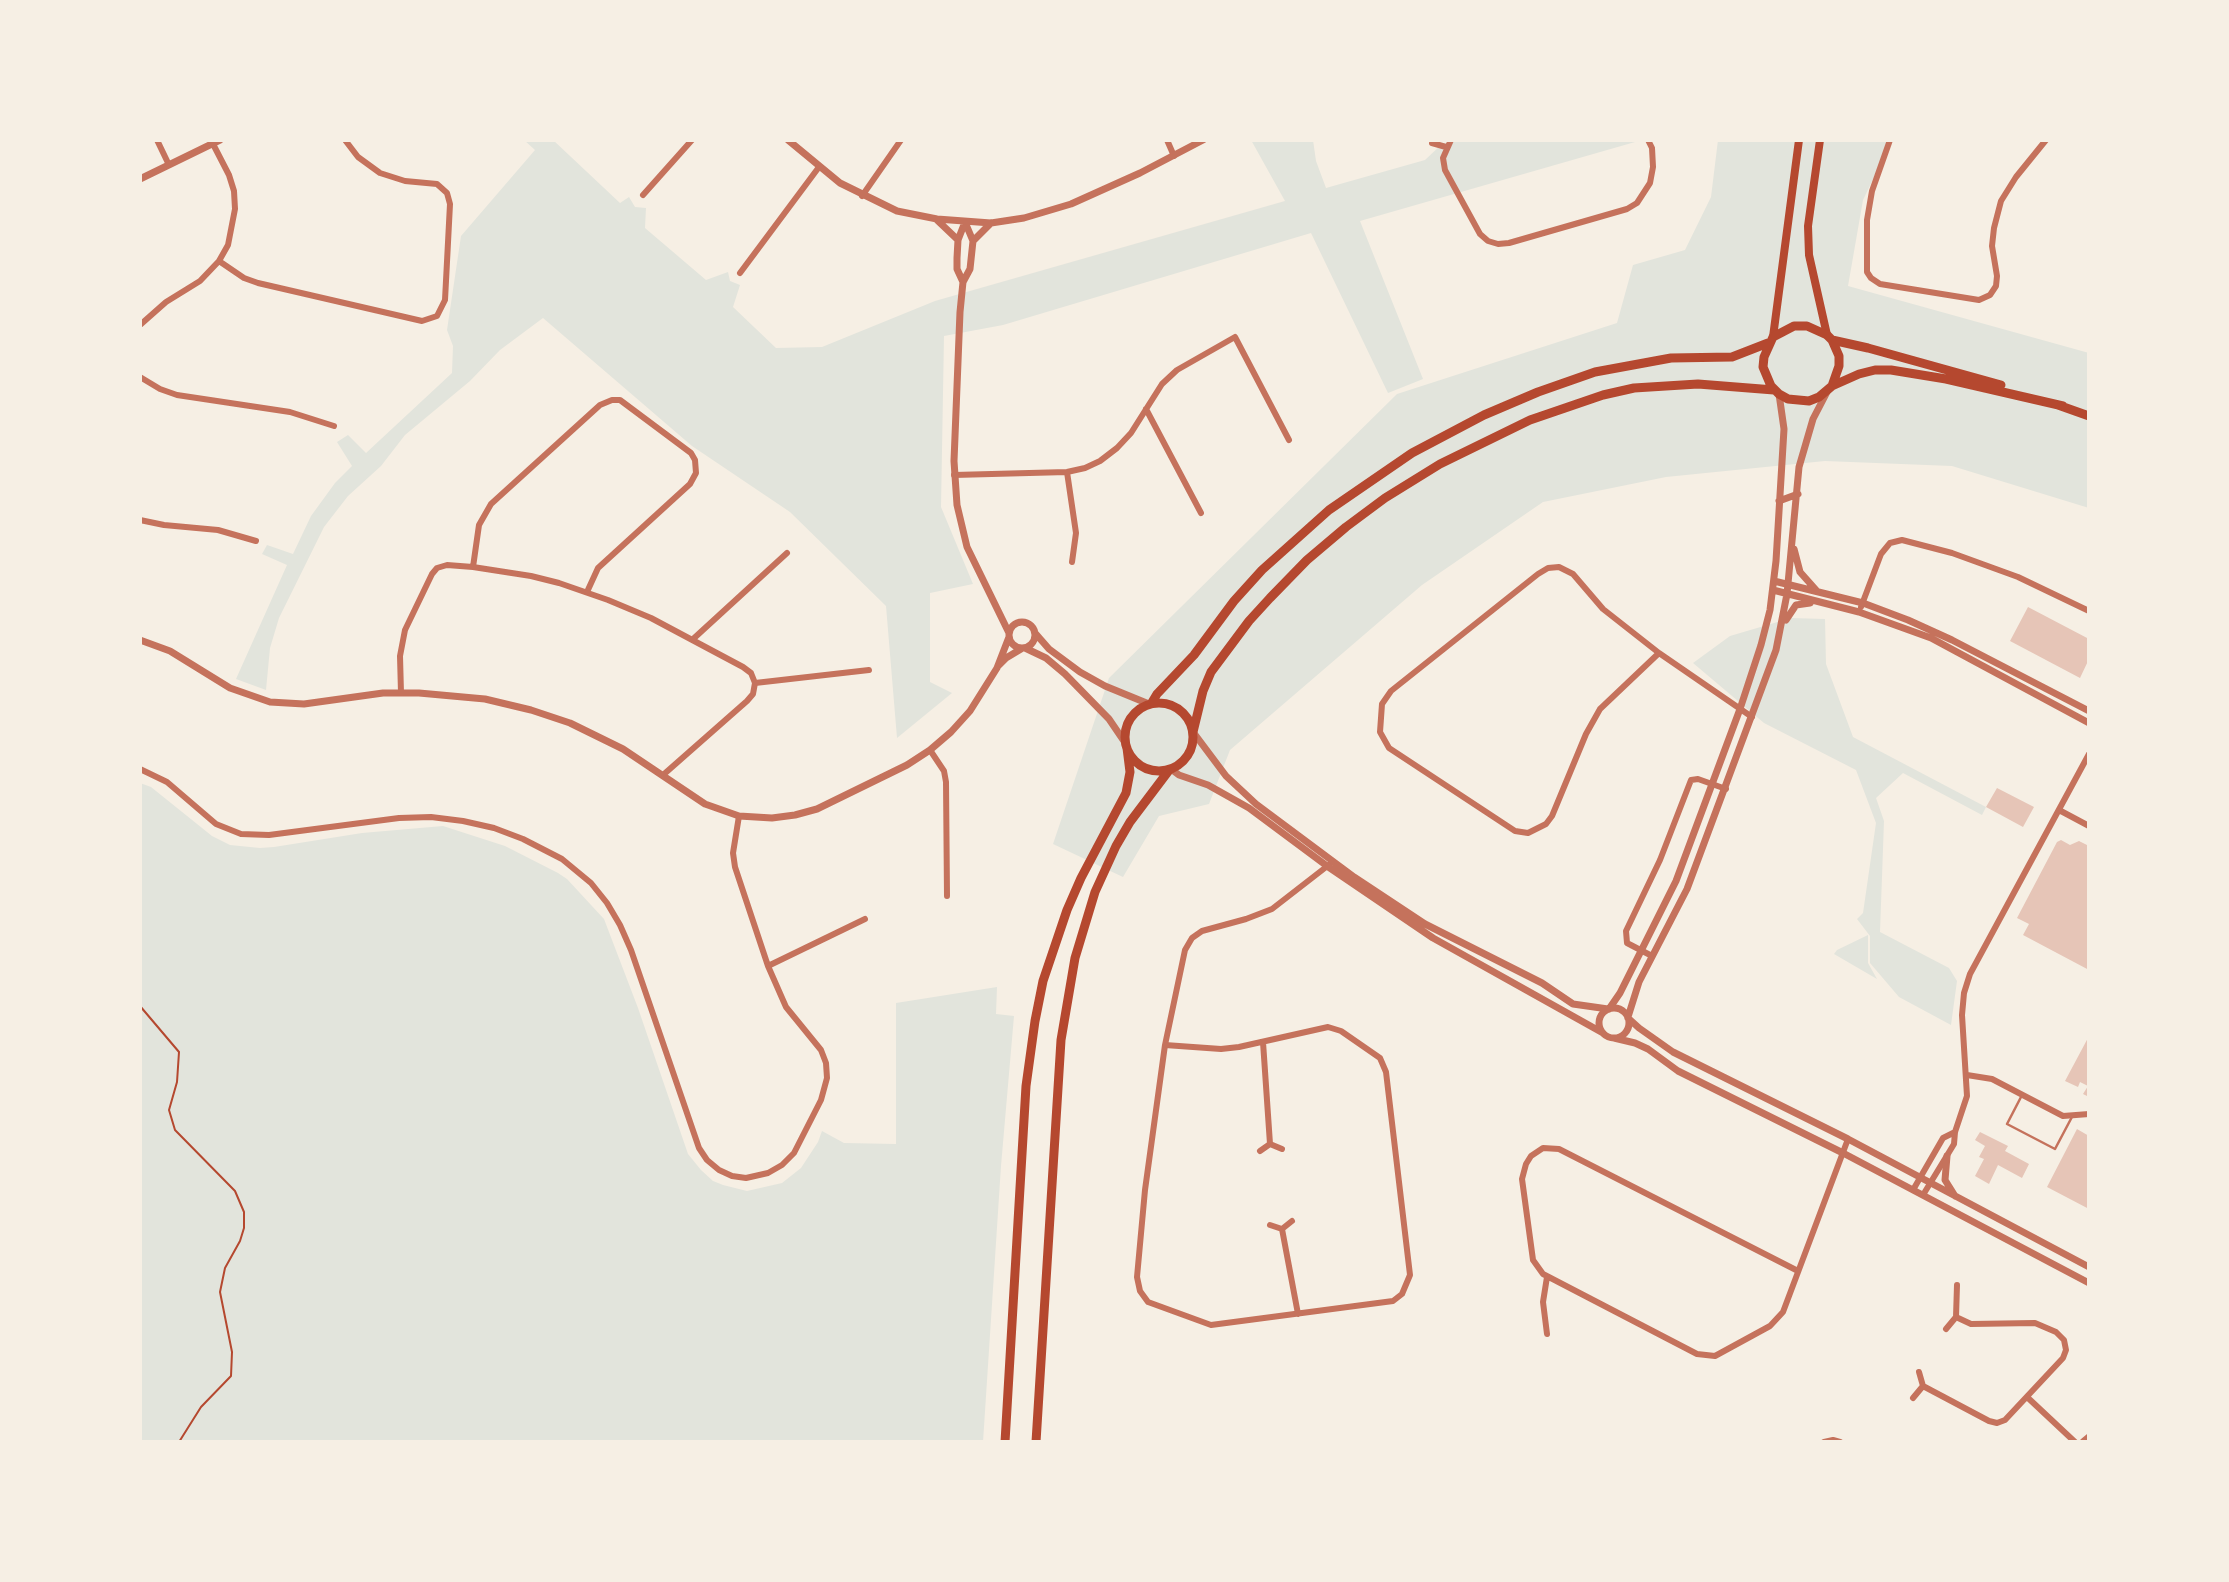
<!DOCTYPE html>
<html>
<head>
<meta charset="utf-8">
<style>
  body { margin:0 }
  #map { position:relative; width:2229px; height:1582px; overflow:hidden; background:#f6efe4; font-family:Cabin,sans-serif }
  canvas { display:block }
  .frame { position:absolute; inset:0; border:142px solid #f6efe4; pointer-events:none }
</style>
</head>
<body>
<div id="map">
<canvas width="2229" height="1582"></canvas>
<div class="frame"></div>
</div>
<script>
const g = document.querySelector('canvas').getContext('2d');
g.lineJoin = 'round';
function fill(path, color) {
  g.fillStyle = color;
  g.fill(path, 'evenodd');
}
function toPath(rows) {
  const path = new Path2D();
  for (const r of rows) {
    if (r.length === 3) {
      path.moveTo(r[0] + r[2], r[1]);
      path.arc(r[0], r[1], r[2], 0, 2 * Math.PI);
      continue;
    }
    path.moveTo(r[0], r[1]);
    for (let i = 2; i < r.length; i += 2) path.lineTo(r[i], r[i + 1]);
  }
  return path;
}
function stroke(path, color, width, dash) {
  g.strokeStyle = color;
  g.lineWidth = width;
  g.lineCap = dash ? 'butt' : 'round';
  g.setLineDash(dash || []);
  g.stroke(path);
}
fill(toPath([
  [524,140,553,140,620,203,629,197,635,207,646,208,645,228,706,280,728,272,730,281,740,285,733,307,776,348,822,347,935,301,1285,201,1251,140,1313,140,1316,161,1326,188,1425,160,1442,144,1455,140,1642,140,1360,221,1423,379,1388,393,1311,233,1003,325,944,336,941,507,973,584,930,593,930,682,952,693,897,738,886,606,790,512,692,446,543,318,500,350,470,381,405,435,381,466,348,496,324,527,279,618,270,648,266,690,236,679,287,565,262,554,267,545,293,554,311,516,335,483,352,466,337,442,348,435,366,453,452,373,453,346,447,330,461,236,535,150],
  [1718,140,1892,140,1863,200,1848,286,2089,353,2089,508,1952,466,1825,461,1666,477,1543,502,1422,585,1230,750,1209,804,1159,816,1123,877,1053,844,1109,678,1397,394,1617,323,1633,265,1685,250,1711,197],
  [1791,618,1825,619,1826,664,1853,737,1986,807,1982,815,1903,773,1876,798,1884,821,1880,932,1949,968,1957,981,1951,1025,1899,997,1870,963,1870,936,1857,919,1863,913,1876,823,1856,770,1764,723,1693,663,1730,636],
  [140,783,151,787,212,836,230,845,260,848,274,847,362,833,443,826,505,846,558,873,567,879,604,919,638,1008,688,1154,701,1170,713,1181,723,1185,747,1191,782,1183,801,1168,818,1142,822,1131,844,1143,896,1144,896,1003,997,987,996,1014,1014,1016,1001,1166,983,1442,140,1442],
  [1868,935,1868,963,1877,979,1834,954,1837,950]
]), '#e2e4dc');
fill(toPath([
  [2028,607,2089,639,2089,659,2080,678,2010,641],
  [1997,788,2034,807,2023,827,1986,807],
  [2061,840,2070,845,2079,841,2089,846,2089,970,2023,935,2029,924,2017,918,2057,842],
  [2089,1036,2089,1097,2083,1094,2088,1086,2080,1082,2078,1087,2065,1081],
  [2077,1129,2089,1136,2089,1209,2047,1187],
  [1980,1132,2008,1146,2005,1151,2029,1164,2022,1178,1998,1165,1989,1184,1975,1176,1984,1159,1979,1157,1985,1146,1975,1140]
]), '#e6c5b7');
stroke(toPath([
  [140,1006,179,1052,177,1082,169,1110,175,1130,235,1191,244,1212,244,1228,240,1241,225,1268,220,1292,232,1352,231,1376,201,1407,179,1442]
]), '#b5482f', 2);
stroke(toPath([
  [2021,1097,2007,1124,2055,1149,2073,1115]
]), '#c5725c', 2.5);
stroke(toPath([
  [157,140,169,165],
  [1167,140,1174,156],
  [1451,140,1443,158,1445,170,1480,234,1488,241,1498,244,1509,243,1627,209,1637,203,1650,183,1653,167,1652,148,1648,140],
  [1890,140,1872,191,1867,220,1867,272,1871,278,1880,284,1979,300,1990,295,1996,286,1997,276,1992,246,1994,228,2001,201,2016,177,2046,140],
  [1432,143,1446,147],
  [643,195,692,140],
  [862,196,901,140],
  [219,261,244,278,258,283,422,321,437,316,445,300,450,204,447,193,437,184,405,181,380,173,358,157,345,140],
  [740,273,819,167],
  [140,325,166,302,200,281,219,261,228,245,235,209,234,191,229,175,213,144],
  [140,377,160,389,177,395,290,412,334,426],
  [1146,409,1201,513],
  [1067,472,1076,533,1072,562],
  [954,475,1067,472,1085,468,1100,461,1117,448,1131,433,1162,384,1177,370,1235,337,1289,440],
  [140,520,164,525,218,530,256,541],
  [473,567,479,525,491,504,600,405,612,400,620,400,691,453,695,460,696,473,690,484,598,568,587,592],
  [1861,607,1881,554,1890,543,1902,540,1952,553,2018,577,2089,611],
  [692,640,787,553],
  [1659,653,1603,609,1573,574,1559,567,1548,568,1538,574,1391,691,1382,704,1380,732,1389,748,1515,831,1528,833,1546,824,1552,816,1586,734,1600,709,1659,653,1752,717],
  [755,683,869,670],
  [401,693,400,656,405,630,432,574,437,568,447,565,473,567,531,576,559,583,608,600,651,618,743,667,751,673,755,683,753,694,747,701,663,775],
  [930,750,944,771,946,782,947,896],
  [140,769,167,782,216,824,241,834,269,835,399,818,431,817,463,821,494,828,523,839,562,859,591,883,607,903,620,925,631,950,699,1148,707,1160,719,1170,732,1176,746,1178,768,1173,782,1165,794,1153,821,1100,827,1078,826,1063,821,1050,786,1007,768,966,735,867,733,853,739,816],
  [2059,810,2089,826],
  [1652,956,1627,943,1626,931,1660,860,1691,780,1698,779,1726,789],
  [768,966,865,919],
  [1263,1042,1270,1144,1282,1149],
  [1165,1045,1145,1190,1137,1277,1140,1291,1148,1302,1211,1325,1393,1301,1402,1294,1410,1275,1386,1072,1380,1058,1341,1031,1328,1027,1239,1047,1221,1049,1165,1045,1185,950,1192,938,1202,931,1246,919,1272,909,1330,864],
  [1967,1075,1992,1079,2063,1116,2089,1114],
  [1260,1151,1270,1144],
  [1913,1190,1943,1138,1955,1132],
  [1923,1195,1954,1144,1955,1132,1967,1096,1962,1015,1964,993,1970,974,2089,754],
  [1270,1225,1282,1229,1298,1314],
  [1282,1229,1292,1221],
  [1798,1271,1559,1149,1543,1148,1531,1156,1526,1164,1522,1179,1533,1260,1543,1274,1697,1354,1715,1356,1770,1326,1783,1312,1848,1139],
  [1956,1317,1957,1285],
  [1547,1334,1543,1302,1547,1277],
  [1919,1372,1923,1386,1989,1421,1997,1423,2005,1420,2063,1358,2066,1350,2064,1340,2056,1332,2035,1323,1971,1324,1956,1317,1946,1329],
  [2027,1397,2075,1442],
  [1913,1398,1923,1386],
  [1824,1442,1833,1440,1840,1442]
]), '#c5725c', 6);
stroke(toPath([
  [788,140,840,183,897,211,937,219,991,223,1024,218,1071,204,1140,173,1203,140],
  [140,179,220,140],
  [937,220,958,240],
  [965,222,973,241,970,269,963,282,960,312,954,461,957,505,967,547,1009,633],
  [973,241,991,223],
  [963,282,957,269,957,258,958,240,965,222],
  [1779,501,1798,494],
  [1794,549,1800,572,1816,590],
  [1774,581,1863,603,1908,620,1952,640,2089,711],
  [1773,590,1859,612,1931,638,2089,723],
  [1786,620,1796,605,1810,603],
  [1022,635,13],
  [1035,633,1049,649,1080,672,1105,686,1149,704],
  [140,640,170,651,230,688,270,702,304,704,383,693,419,693,485,699,531,710,570,723,623,749,705,804,739,816,772,818,795,815,817,809,907,765,930,750,951,732,970,711,997,668,1009,637],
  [1025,648,1046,658,1065,674,1109,719,1126,744],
  [999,665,1006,658,1021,649],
  [1193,732,1226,776,1256,804,1354,877,1425,924,1542,983,1573,1004,1608,1009],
  [1171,769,1179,775,1208,785,1249,808,1327,866,1433,938,1603,1033],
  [1614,1023,15],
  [1609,1009,1620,993,1676,881,1740,709,1761,645,1770,610,1776,561,1784,429,1779,394],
  [1628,1017,1639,982,1687,889,1776,650,1787,594,1799,467,1813,419,1827,392],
  [1628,1018,1639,1028,1673,1052,1848,1139,2089,1267],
  [1614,1038,1635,1043,1648,1049,1678,1071,1843,1153,2089,1283],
  [1947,1156,1945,1180,1955,1196],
  [2083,1442,2089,1437]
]), '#c5725c', 7);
stroke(toPath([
  [1820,140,1808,226,1809,255,1827,335],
  [1773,337,1799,140]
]), '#b5482f', 8);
stroke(toPath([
  [1832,340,1868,348,2001,385],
  [1832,386,1839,366,1839,356,1832,340,1827,335,1807,326,1794,326,1773,337,1764,357,1763,367,1771,386,1779,394,1788,399,1809,401,1819,397,1832,386,1859,374,1875,370,1891,370,1946,379,2063,406],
  [2058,405,2089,416],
  [1159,737,34],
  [1151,704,1157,694,1194,655,1234,601,1262,570,1329,510,1412,453,1484,415,1538,392,1595,372,1671,358,1732,357,1768,343],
  [1193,732,1203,691,1211,672,1249,621,1270,598,1307,560,1346,527,1385,498,1440,464,1530,420,1603,395,1634,388,1698,384,1774,390],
  [1005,1442,1026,1086,1035,1021,1043,981,1067,910,1081,878,1126,793,1130,772,1127,748],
  [1036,1442,1061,1040,1075,958,1095,892,1116,846,1130,822,1170,769]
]), '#b5482f', 9);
</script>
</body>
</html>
